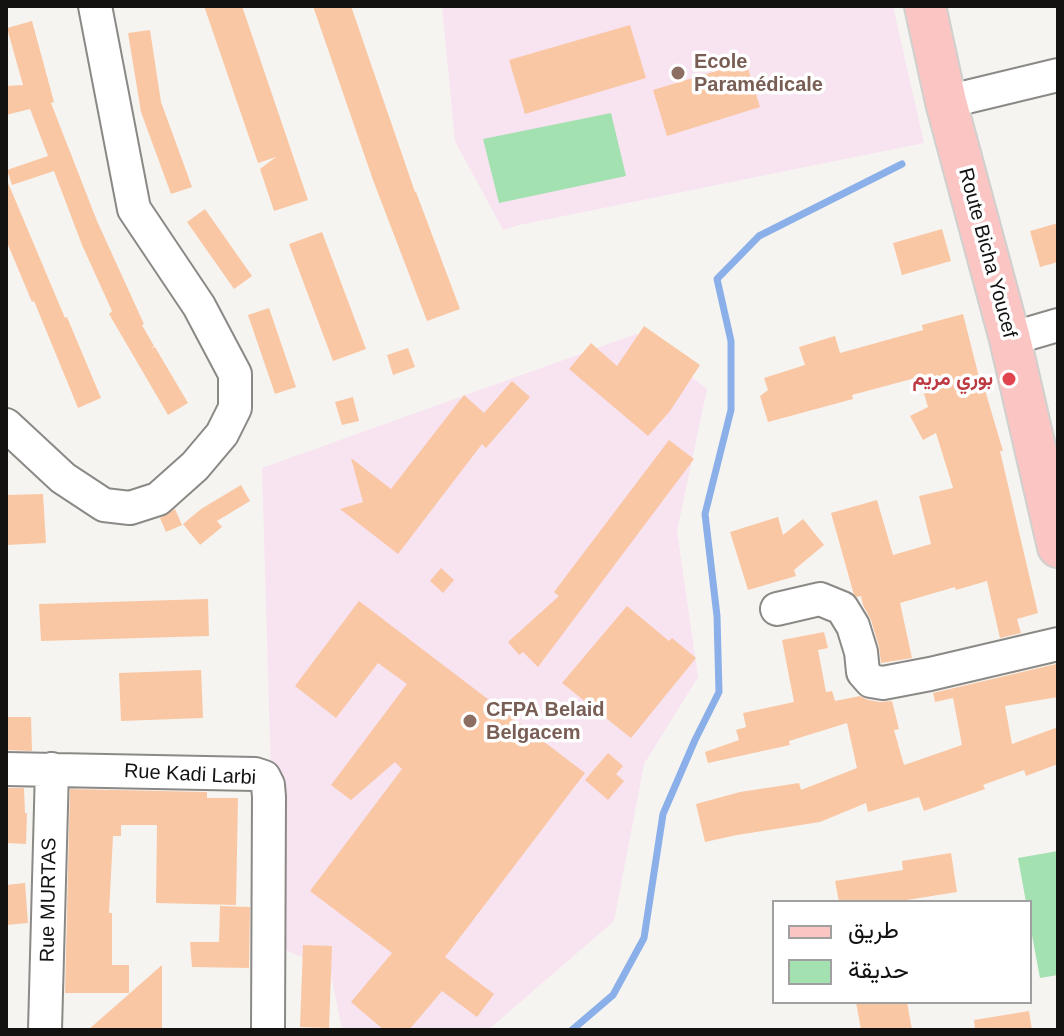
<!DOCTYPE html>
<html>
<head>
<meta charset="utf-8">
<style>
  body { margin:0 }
  #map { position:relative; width:1064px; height:1036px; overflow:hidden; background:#f6f4f0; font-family:Arial,Vazirmatn,sans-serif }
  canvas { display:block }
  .frame { position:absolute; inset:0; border:8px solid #131211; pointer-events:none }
  .legend { position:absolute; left:772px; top:900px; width:260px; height:104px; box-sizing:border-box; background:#fff; border:2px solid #a1a0a0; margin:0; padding:10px 14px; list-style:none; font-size:24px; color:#131211 }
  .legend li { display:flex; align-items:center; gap:16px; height:40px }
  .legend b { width:40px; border:2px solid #a1a0a0 }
</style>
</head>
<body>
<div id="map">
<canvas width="1064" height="1036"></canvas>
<div class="frame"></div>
<ul class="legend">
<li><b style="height:10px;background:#fac5c2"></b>طريق</li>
<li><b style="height:22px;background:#a3e1b1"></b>حديقة</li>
</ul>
</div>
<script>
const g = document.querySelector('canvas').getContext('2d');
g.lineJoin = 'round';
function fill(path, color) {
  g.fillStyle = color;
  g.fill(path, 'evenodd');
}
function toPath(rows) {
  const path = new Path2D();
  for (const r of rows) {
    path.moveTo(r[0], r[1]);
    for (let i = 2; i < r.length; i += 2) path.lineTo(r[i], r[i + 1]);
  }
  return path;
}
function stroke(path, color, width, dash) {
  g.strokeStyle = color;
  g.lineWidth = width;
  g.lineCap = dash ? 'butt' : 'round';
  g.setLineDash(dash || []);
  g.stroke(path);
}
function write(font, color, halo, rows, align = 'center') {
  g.font = font + ' Arial,Vazirmatn,sans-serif';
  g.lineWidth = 7;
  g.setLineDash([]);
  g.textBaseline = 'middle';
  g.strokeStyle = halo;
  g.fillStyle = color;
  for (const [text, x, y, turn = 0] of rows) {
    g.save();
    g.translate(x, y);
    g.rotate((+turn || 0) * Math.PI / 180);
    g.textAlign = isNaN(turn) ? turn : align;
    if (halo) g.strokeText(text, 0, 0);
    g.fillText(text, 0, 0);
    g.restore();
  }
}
fill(toPath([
  [442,6,893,6,924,143,519,225,503,230,455,141],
  [636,334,707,389,677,531,698,677,644,764,614,921,488,1030,342,1030,330,969,276,946,262,468]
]), '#f8e3f1');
fill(toPath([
  [611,113,626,176,499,203,483,139],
  [1058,851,1058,975,1040,978,1030,925,1030,902,1026,902,1018,858]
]), '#a3e1b1');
stroke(toPath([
  [572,1030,613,995,644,938,663,814,695,740,719,692,717,616,705,514,731,410,731,341,717,279,759,236,902,164]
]), '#8bb0e9', 7);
fill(toPath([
  [204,6,242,6,308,200,274,211,260,169,276,157,258,163],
  [313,6,351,6,415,192,416,192,460,309,427,321,373,180],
  [32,21,54,102,51,103,97,221,144,324,142,325,154,346,151,348,155,347,188,403,168,415,109,314,112,311,82,245,54,171,12,185,7,170,48,156,30,109,6,115,6,86,23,85,7,28],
  [630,25,646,78,525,114,509,60],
  [150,30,161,102,192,187,171,194,141,112,128,33],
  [746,62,760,107,667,136,653,90],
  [6,178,65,318,67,317,101,398,78,408,34,301,32,302,6,240],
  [205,209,252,276,234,289,187,222],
  [1058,223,1058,262,1040,267,1030,231],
  [942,229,951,261,902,275,893,243],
  [322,232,366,349,333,361,289,244],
  [269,308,296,387,275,394,248,315],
  [963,314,980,381,982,380,1003,451,1000,451,1038,613,1017,619,1021,633,1000,638,987,581,956,590,955,587,900,603,912,658,881,663,879,647,871,620,863,605,861,596,857,597,854,595,831,513,877,500,893,555,931,544,919,496,953,488,936,433,923,440,910,416,928,407,919,377,852,395,853,399,768,422,760,396,768,390,764,378,805,365,799,347,835,336,840,353,923,330,922,325],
  [644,326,700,365,670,411,648,436,569,369,591,343,617,366],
  [408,348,415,367,393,375,387,355],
  [512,381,530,397,486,448,482,444,398,554,340,509,363,502,351,458,391,489,464,395,484,413],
  [353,397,359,421,342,425,335,402],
  [669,440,694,459,538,667,523,652,519,655,508,642,559,596,554,592],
  [241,485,250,501,217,521,222,527,200,545,183,524,201,509],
  [43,494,46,543,6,545,6,495],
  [175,509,182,525,166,532,160,518],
  [778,517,783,535,803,519,824,545,794,570,796,576,748,590,730,532],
  [441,568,454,580,443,593,430,581],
  [208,599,209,636,41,641,39,604],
  [359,601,585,773,445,957,494,994,477,1017,442,991,409,1030,384,1030,351,1002,392,953,310,891,402,769,395,762,351,800,331,785,407,684,378,663,336,718,295,686],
  [627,606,669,641,672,638,696,658,631,738,562,683],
  [824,632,828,648,818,650,826,692,832,691,835,701,860,696,868,700,880,702,892,701,899,729,894,730,904,765,962,745,953,698,935,702,933,693,1056,664,1058,697,1005,706,1012,744,1058,727,1058,764,1026,776,1024,770,983,785,985,789,924,811,919,797,868,812,866,803,820,822,737,835,705,842,696,804,740,792,799,783,801,790,857,768,847,723,789,741,790,745,708,763,705,752,739,740,736,730,746,727,743,713,794,702,782,640],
  [201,670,203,718,121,721,119,673],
  [6,717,31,717,32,751,6,750],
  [608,753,623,766,616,774,624,781,608,800,585,780],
  [6,788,24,788,25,813,27,813,26,844,6,843],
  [70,789,207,792,207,798,238,798,236,905,156,903,157,825,121,825,121,836,113,836,109,913,112,913,112,965,129,965,129,993,65,993],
  [951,853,957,892,894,902,839,902,835,881,903,870,902,861],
  [25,883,28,923,6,925,6,885],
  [220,906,250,907,249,968,192,967,190,942,219,942],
  [303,945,332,946,329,1028,300,1027],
  [162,965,162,1030,88,1030,129,994],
  [856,1002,907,1002,912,1030,861,1030],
  [1029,1011,1032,1030,975,1030,974,1020]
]), '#fac7a4');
const minor = toPath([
  [946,102,1058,75],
  [1010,339,1058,325],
  [6,425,63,478,104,505,130,508,158,499,195,466,222,434,235,408,235,374,199,306,134,209,95,6],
  [777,609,820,599,842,608,853,626,861,652,863,672,871,681,883,683,930,674,1058,644],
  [6,769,255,774,264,777,268,785,269,797,268,1030],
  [45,1030,52,769]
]);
const major = toPath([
  [925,6,946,102,1010,339,1058,547]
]);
stroke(minor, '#8b8986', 36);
stroke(major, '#d0d0cf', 44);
stroke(minor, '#fff', 32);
stroke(major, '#fac5c2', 40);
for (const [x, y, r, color] of [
  [678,73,8,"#8d6e63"],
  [1009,379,8,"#e0444e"],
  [470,721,8,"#8d6e63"]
]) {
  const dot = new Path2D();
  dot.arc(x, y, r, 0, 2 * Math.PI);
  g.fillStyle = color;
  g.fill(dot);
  stroke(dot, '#fff', 3);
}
write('bold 20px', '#785e54', '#fff', [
  ["Ecole",694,62],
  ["Paramédicale",694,85],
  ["CFPA Belaid",486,710],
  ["Belgacem",486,733]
], 'left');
write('20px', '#131211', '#fff', [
  ["Route Bicha Youcef",987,253,75],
  ["Rue Kadi Larbi",190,775,3],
  ["Rue MURTAS",49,900,-89]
]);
write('bold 20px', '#be3a42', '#fff', [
  ["بوري مريم",993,379]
], 'right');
</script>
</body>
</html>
